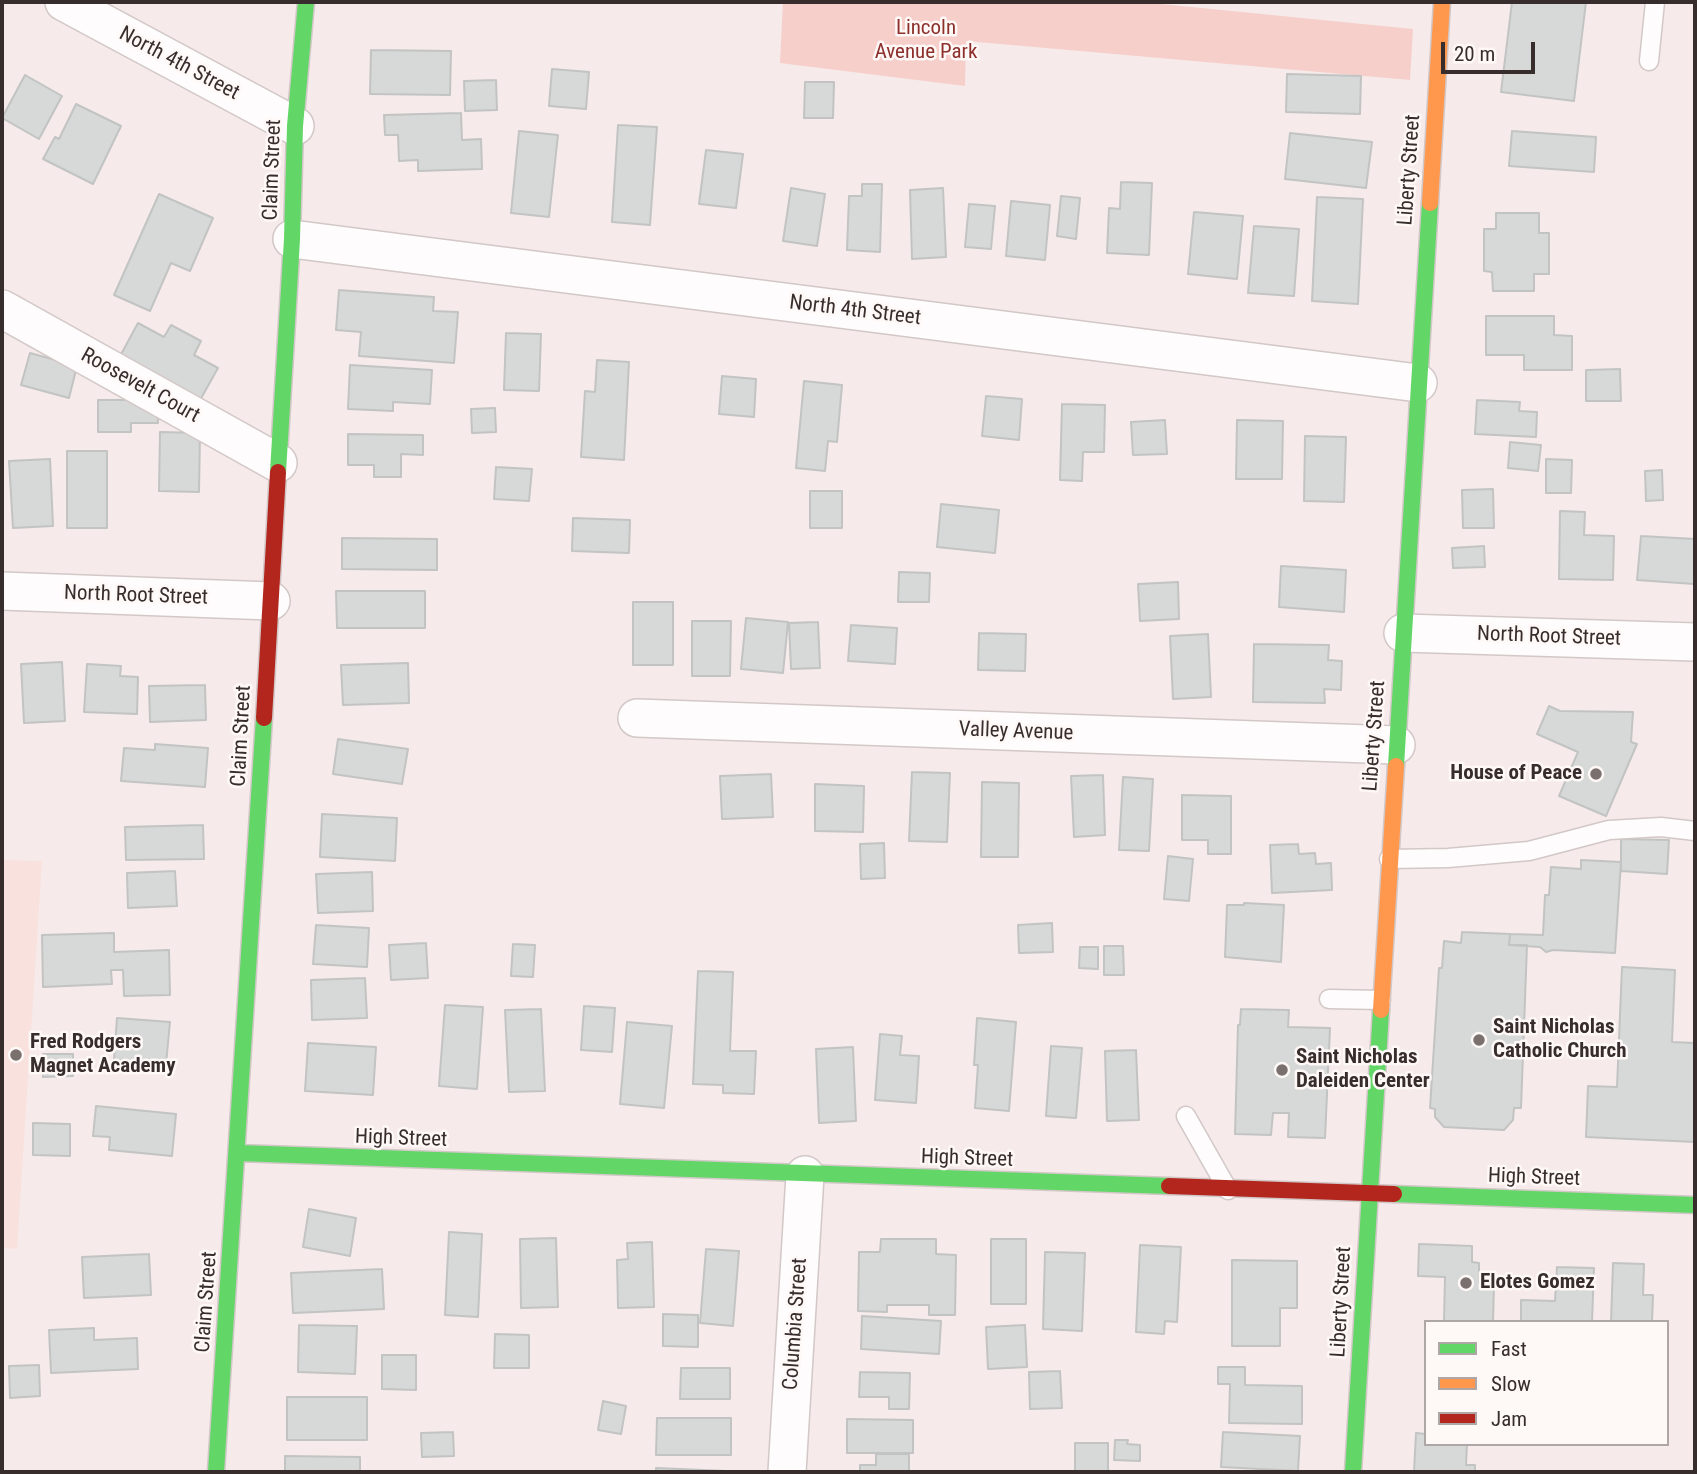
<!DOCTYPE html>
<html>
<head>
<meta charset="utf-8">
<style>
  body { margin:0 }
  #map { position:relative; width:1697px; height:1474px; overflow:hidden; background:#f6ebea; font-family:"Roboto Condensed",sans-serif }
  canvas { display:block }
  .frame { position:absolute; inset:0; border:4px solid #372d2c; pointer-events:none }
  .legend { position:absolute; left:1424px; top:1320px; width:245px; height:126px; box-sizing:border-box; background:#fef8f7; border:2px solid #aea7a6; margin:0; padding:9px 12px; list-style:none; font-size:21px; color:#372d2c }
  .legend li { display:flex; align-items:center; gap:14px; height:35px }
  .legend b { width:35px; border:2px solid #aea7a6 }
  .scale { position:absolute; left:1441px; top:42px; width:94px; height:32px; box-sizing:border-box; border:4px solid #372d2c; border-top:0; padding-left:9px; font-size:21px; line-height:24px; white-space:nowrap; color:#372d2c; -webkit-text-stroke:5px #fef8f7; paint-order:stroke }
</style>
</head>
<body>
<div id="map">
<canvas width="1697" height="1474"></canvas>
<div class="frame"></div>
<ul class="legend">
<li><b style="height:9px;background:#63d668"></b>Fast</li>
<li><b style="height:9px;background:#ff974d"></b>Slow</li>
<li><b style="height:9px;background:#b3261e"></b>Jam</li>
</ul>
<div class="scale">20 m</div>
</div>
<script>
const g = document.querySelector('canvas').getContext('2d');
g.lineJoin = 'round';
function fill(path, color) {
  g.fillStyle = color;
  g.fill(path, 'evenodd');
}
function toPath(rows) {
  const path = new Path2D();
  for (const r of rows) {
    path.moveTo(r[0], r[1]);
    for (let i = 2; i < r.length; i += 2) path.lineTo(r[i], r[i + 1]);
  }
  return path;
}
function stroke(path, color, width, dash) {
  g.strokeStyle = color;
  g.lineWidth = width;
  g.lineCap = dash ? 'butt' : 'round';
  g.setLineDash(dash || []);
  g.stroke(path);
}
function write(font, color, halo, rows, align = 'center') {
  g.font = font + ' "Roboto Condensed",sans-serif';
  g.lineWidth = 5;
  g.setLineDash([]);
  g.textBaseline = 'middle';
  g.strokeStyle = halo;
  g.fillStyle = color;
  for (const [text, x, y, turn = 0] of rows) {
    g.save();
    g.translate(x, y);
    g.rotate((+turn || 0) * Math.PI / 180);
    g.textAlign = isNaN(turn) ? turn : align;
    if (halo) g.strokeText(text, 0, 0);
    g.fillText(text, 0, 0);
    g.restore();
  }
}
fill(toPath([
  [2,860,42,861,17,1249,2,1248]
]), '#f9e1de');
fill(toPath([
  [783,2,1141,2,1413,29,1410,80,966,41,965,86,780,63]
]), '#f6cfcb');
const building = toPath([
  [1512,2,1586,2,1574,101,1501,92,1512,2],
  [371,50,451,51,450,95,370,94,371,50],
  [552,69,589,72,586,109,549,106,552,69],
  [1287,74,1361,76,1360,114,1286,112,1287,74],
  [25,75,62,96,39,139,2,118,25,75],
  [496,80,497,110,465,111,464,81,496,80],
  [805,82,834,82,833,118,804,118,805,82],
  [76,104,121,126,93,184,43,159,55,137,59,139,76,104],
  [461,113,462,140,481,139,482,169,418,171,418,160,399,161,398,135,385,135,384,115,461,113],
  [618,125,657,127,650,225,612,222,618,125],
  [519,131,558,135,549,217,511,213,519,131],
  [1512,131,1596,137,1594,172,1509,166,1512,131],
  [1290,133,1372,142,1366,188,1285,179,1290,133],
  [706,150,743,154,736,208,699,204,706,150],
  [1121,182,1152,183,1149,255,1107,253,1109,208,1120,209,1121,182],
  [862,184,882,184,880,252,847,250,849,196,862,196,862,184],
  [791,188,825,194,817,246,783,241,791,188],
  [943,188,946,257,912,259,910,190,943,188],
  [159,194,213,218,190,271,171,263,150,311,114,295,159,194],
  [1061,196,1080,198,1076,239,1057,236,1061,196],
  [1317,197,1363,199,1358,304,1312,301,1317,197],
  [1011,201,1050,205,1045,260,1006,256,1011,201],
  [969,204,995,206,991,249,965,247,969,204],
  [1194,212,1243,216,1237,279,1188,274,1194,212],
  [1496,213,1539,213,1539,233,1549,233,1549,274,1534,274,1534,291,1493,291,1492,272,1484,271,1484,229,1496,229,1496,213],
  [1254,226,1299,229,1294,296,1248,293,1254,226],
  [339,290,434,297,433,311,458,312,454,363,359,356,361,332,336,330,339,290],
  [1486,316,1554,316,1554,335,1572,336,1572,370,1524,370,1524,355,1486,355,1486,316],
  [138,323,164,337,171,325,201,341,194,355,218,368,199,402,119,358,138,323],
  [506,333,541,334,539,391,504,390,506,333],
  [30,353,77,366,69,398,21,385,30,353],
  [597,360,629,362,624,460,581,457,585,391,595,392,597,360],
  [350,365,432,370,430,404,393,402,393,411,348,409,350,365],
  [1620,369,1621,401,1586,401,1586,370,1620,369],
  [722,376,756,379,754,417,719,414,722,376],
  [804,381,842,385,837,442,828,441,825,471,796,468,804,381],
  [986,396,1022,399,1019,440,982,436,986,396],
  [98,400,158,400,158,423,131,423,131,432,98,432,98,400],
  [1477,400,1520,402,1519,411,1537,412,1536,437,1475,434,1477,400],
  [1062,404,1105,405,1104,452,1083,452,1082,481,1060,480,1062,404],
  [495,408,496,432,472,433,471,409,495,408],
  [1165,420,1167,454,1133,455,1131,422,1165,420],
  [1237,420,1283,421,1282,479,1236,479,1237,420],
  [160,432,200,433,199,492,159,491,160,432],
  [348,434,423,435,423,455,401,454,401,477,374,477,374,465,348,465,348,434],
  [1305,436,1346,437,1344,502,1304,501,1305,436],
  [1510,442,1541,445,1538,471,1508,468,1510,442],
  [67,451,107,451,107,528,67,528,67,451],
  [50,459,53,526,13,528,9,461,50,459],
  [1546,459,1572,460,1571,493,1546,493,1546,459],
  [496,467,532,469,529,501,494,499,496,467],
  [1662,470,1663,500,1646,501,1645,471,1662,470],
  [1493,489,1494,528,1463,528,1462,490,1493,489],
  [810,491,842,491,842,528,810,528,810,491],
  [941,504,999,510,995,553,937,547,941,504],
  [1560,511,1585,512,1584,535,1614,536,1613,580,1559,579,1560,511],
  [573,518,630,520,629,553,572,551,573,518],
  [1641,536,1695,539,1694,584,1637,580,1641,536],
  [342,538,437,539,437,570,342,569,342,538],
  [1484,546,1485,567,1453,568,1452,548,1484,546],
  [1281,566,1346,570,1344,612,1279,607,1281,566],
  [899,572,930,573,929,602,898,602,899,572],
  [1178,582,1179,619,1140,621,1138,584,1178,582],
  [336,591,425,591,425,628,337,628,336,591],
  [633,602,673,602,673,665,633,665,633,602],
  [746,618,788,622,783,673,741,669,746,618],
  [692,621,731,621,730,676,692,676,692,621],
  [818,622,820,668,791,669,789,623,818,622],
  [851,625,897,628,895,664,848,661,851,625],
  [979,633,1026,634,1025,671,978,670,979,633],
  [1208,634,1211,697,1173,699,1170,636,1208,634],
  [1254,644,1329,645,1328,660,1342,661,1341,690,1324,689,1325,703,1253,702,1254,644],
  [62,662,65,721,24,723,21,664,62,662],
  [408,663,409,703,343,705,341,665,408,663],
  [87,664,121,666,120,676,138,677,137,714,84,712,87,664],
  [205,685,206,720,150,722,149,686,205,685],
  [1549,706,1560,711,1633,712,1631,742,1637,744,1606,816,1559,796,1578,752,1537,734,1549,706],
  [338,739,408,749,402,784,333,774,338,739],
  [155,744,208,748,205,787,121,781,124,748,155,750,155,744],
  [912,772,950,773,947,842,909,841,912,772],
  [771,774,773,817,722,819,720,776,771,774],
  [1103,775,1105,835,1074,837,1071,776,1103,775],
  [1123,777,1153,779,1149,851,1119,850,1123,777],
  [982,782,1019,783,1018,857,981,857,982,782],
  [815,784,864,786,863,832,815,831,815,784],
  [1182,795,1231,796,1231,854,1208,854,1208,840,1182,840,1182,795],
  [322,814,397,818,395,861,320,857,322,814],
  [203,825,204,859,126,860,125,827,203,825],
  [1621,839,1669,840,1667,874,1621,871,1621,839],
  [884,843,885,878,861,879,860,844,884,843],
  [1298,844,1299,854,1315,853,1316,864,1331,863,1332,890,1272,893,1270,845,1298,844],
  [1168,856,1193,859,1189,901,1164,899,1168,856],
  [1581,860,1621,862,1615,953,1553,950,1546,952,1540,947,1509,945,1510,934,1543,935,1545,895,1549,895,1551,867,1581,869,1581,860],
  [175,871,177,906,128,908,127,873,175,871],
  [372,872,373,911,318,913,316,874,372,872],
  [1244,903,1284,905,1281,962,1225,957,1227,905,1244,905,1244,903],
  [1052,923,1053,952,1019,953,1018,925,1052,923],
  [316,925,369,928,367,967,313,964,316,925],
  [1462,932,1510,934,1509,945,1527,945,1521,1108,1514,1108,1513,1120,1504,1130,1444,1127,1435,1117,1435,1109,1430,1108,1439,968,1442,968,1444,941,1461,943,1462,932],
  [114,933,114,952,169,950,170,995,124,996,123,970,111,970,112,984,43,987,42,935,114,933],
  [426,943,428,978,391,980,389,945,426,943],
  [513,944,535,945,533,977,511,976,513,944],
  [1104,946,1123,946,1124,975,1104,975,1104,946],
  [1080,947,1098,947,1098,969,1079,968,1080,947],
  [1622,967,1675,970,1672,1042,1695,1043,1695,1142,1586,1137,1588,1086,1617,1087,1622,967],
  [698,971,733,972,730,1051,756,1051,754,1094,723,1093,723,1085,693,1084,698,971],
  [365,978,367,1018,312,1020,311,980,365,978],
  [445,1005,483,1007,477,1089,439,1086,445,1005],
  [584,1006,615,1008,612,1052,581,1050,584,1006],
  [541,1009,545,1091,509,1092,505,1010,541,1009],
  [1241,1009,1289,1010,1288,1027,1330,1028,1325,1138,1288,1137,1289,1113,1273,1113,1271,1135,1235,1134,1238,1025,1240,1025,1241,1009],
  [117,1018,170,1022,166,1064,114,1060,117,1018],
  [977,1018,1016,1022,1009,1111,975,1108,978,1065,974,1065,977,1018],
  [627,1022,672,1026,664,1108,620,1104,627,1022],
  [880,1034,902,1036,900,1055,919,1056,916,1103,875,1100,880,1034],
  [308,1043,376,1047,373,1095,305,1091,308,1043],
  [1051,1046,1082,1048,1076,1118,1046,1116,1051,1046],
  [853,1047,856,1121,819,1123,816,1049,853,1047],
  [1136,1050,1139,1120,1107,1121,1105,1051,1136,1050],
  [43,1054,73,1054,73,1076,43,1077,43,1054],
  [96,1106,176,1114,172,1156,109,1150,110,1137,93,1136,96,1106],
  [33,1123,70,1124,70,1156,33,1155,33,1123],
  [309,1209,356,1218,350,1256,303,1247,309,1209],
  [449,1232,482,1234,478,1317,445,1315,449,1232],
  [556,1238,558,1307,521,1308,520,1239,556,1238],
  [881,1239,936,1239,936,1254,956,1255,955,1315,929,1315,929,1305,887,1305,887,1312,858,1311,859,1252,880,1252,881,1239],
  [991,1239,1026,1239,1026,1304,991,1304,991,1239],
  [652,1242,654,1307,618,1308,617,1260,628,1259,627,1243,652,1242],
  [1419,1244,1472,1246,1472,1262,1479,1263,1479,1283,1494,1284,1493,1322,1444,1322,1445,1277,1418,1276,1419,1244],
  [1140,1245,1181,1247,1177,1322,1165,1321,1164,1334,1136,1332,1140,1245],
  [706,1249,739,1251,733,1326,700,1323,706,1249],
  [1045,1252,1085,1253,1082,1331,1043,1329,1045,1252],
  [149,1254,151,1295,84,1298,82,1257,149,1254],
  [1232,1260,1297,1261,1297,1308,1280,1308,1280,1346,1232,1346,1232,1260],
  [1613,1263,1644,1264,1643,1295,1653,1295,1652,1322,1611,1322,1613,1263],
  [1557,1267,1594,1268,1592,1322,1521,1322,1521,1300,1555,1301,1557,1267],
  [382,1269,384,1309,293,1313,291,1273,382,1269],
  [663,1314,698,1315,698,1347,663,1346,663,1314],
  [862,1316,941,1321,939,1354,861,1349,862,1316],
  [299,1325,357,1326,355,1374,298,1372,299,1325],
  [1025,1325,1027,1367,988,1369,986,1327,1025,1325],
  [94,1328,94,1340,137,1338,138,1369,51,1373,49,1330,94,1328],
  [495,1334,529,1335,529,1368,494,1368,495,1334],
  [382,1355,416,1355,416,1390,382,1389,382,1355],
  [39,1365,40,1396,10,1398,9,1366,39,1365],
  [1218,1367,1245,1367,1245,1385,1302,1386,1302,1424,1229,1423,1230,1384,1218,1384,1218,1367],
  [681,1368,730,1368,730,1399,680,1399,681,1368],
  [1060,1371,1062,1408,1030,1409,1029,1372,1060,1371],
  [860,1372,910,1373,909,1409,889,1409,889,1397,859,1397,860,1372],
  [287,1397,367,1397,367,1440,287,1440,287,1397],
  [603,1401,626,1406,621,1434,598,1430,603,1401],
  [657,1418,731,1418,731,1455,656,1455,657,1418],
  [847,1419,913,1420,913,1453,847,1453,847,1419],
  [453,1432,454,1456,422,1457,421,1433,453,1432],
  [1223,1432,1300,1436,1298,1471,1221,1467,1223,1432],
  [1416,1433,1426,1434,1426,1444,1467,1444,1466,1465,1475,1465,1475,1472,1414,1472,1416,1433],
  [1115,1440,1128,1440,1127,1444,1140,1445,1140,1461,1114,1460,1115,1440],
  [1075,1443,1108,1443,1108,1472,1075,1472,1075,1443],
  [876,1454,909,1454,909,1472,860,1472,860,1465,876,1465,876,1454],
  [285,1456,360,1457,360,1472,285,1472,285,1456],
  [656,1468,727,1471,727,1472,656,1472,656,1468]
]);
fill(building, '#d7d8d8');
stroke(building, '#c2c3c3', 2);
const lane = toPath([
  [1649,61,1655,2],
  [1389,859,1448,858,1529,851,1609,830,1661,827,1695,831],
  [1329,999,1381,1000],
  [1186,1116,1228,1190]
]);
const street = toPath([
  [64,2,295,126],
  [292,239,1418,383],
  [2,309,278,463],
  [2,591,271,601],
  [1403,633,1695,642],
  [637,718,1396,745],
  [787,1472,805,1175]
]);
const fast = toPath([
  [278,472,292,239,295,126,306,2],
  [1396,766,1430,203],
  [238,1153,1169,1186],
  [1394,1194,1695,1205],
  [216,1472,264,718],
  [1353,1472,1381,1010]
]);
const slow = toPath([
  [1430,203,1442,2],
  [1381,1010,1396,766]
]);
const jam = toPath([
  [264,718,278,472],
  [1169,1186,1394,1194]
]);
stroke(lane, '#d2c8c7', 21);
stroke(street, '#d2c8c7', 40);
stroke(fast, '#d2c8c7', 19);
stroke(slow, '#d2c8c7', 19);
stroke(jam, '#d2c8c7', 19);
stroke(lane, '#fefcfc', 18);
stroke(street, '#fefcfc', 37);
stroke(fast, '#63d668', 16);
stroke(slow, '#ff974d', 16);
stroke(jam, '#b3261e', 16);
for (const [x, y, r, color] of [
  [1596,774,7,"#7a706e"],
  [1479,1040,7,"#7a706e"],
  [16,1055,7,"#7a706e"],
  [1282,1070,7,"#7a706e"],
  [1466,1283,7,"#7a706e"]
]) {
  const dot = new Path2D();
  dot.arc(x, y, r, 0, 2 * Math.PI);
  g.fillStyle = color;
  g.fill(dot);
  stroke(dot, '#fef8f7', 2.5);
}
write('21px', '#8d302c', '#fef8f7', [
  ["Lincoln",926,29],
  ["Avenue Park",926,53]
]);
write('21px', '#372d2c', '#fef8f7', [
  ["North 4th Street",179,64,28],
  ["Claim Street",273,170,-88],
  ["Liberty Street",1410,170,-86],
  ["North 4th Street",855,311,7],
  ["Roosevelt Court",140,386,29],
  ["North Root Street",136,596,2],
  ["North Root Street",1549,637,2],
  ["Valley Avenue",1016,732,2],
  ["Claim Street",242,736,-87],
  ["Liberty Street",1375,736,-86],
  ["High Street",401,1139,2],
  ["High Street",967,1159,2],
  ["High Street",1534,1178,2],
  ["Claim Street",207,1302,-86],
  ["Liberty Street",1342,1302,-87],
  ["Columbia Street",796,1324,-86]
]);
write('bold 21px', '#372d2c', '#fef8f7', [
  ["House of Peace",1582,774,"right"],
  ["Saint Nicholas",1493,1028],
  ["Catholic Church",1493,1052],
  ["Fred Rodgers",30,1043],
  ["Magnet Academy",30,1067],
  ["Saint Nicholas",1296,1058],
  ["Daleiden Center",1296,1082],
  ["Elotes Gomez",1480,1283]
], 'left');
</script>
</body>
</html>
